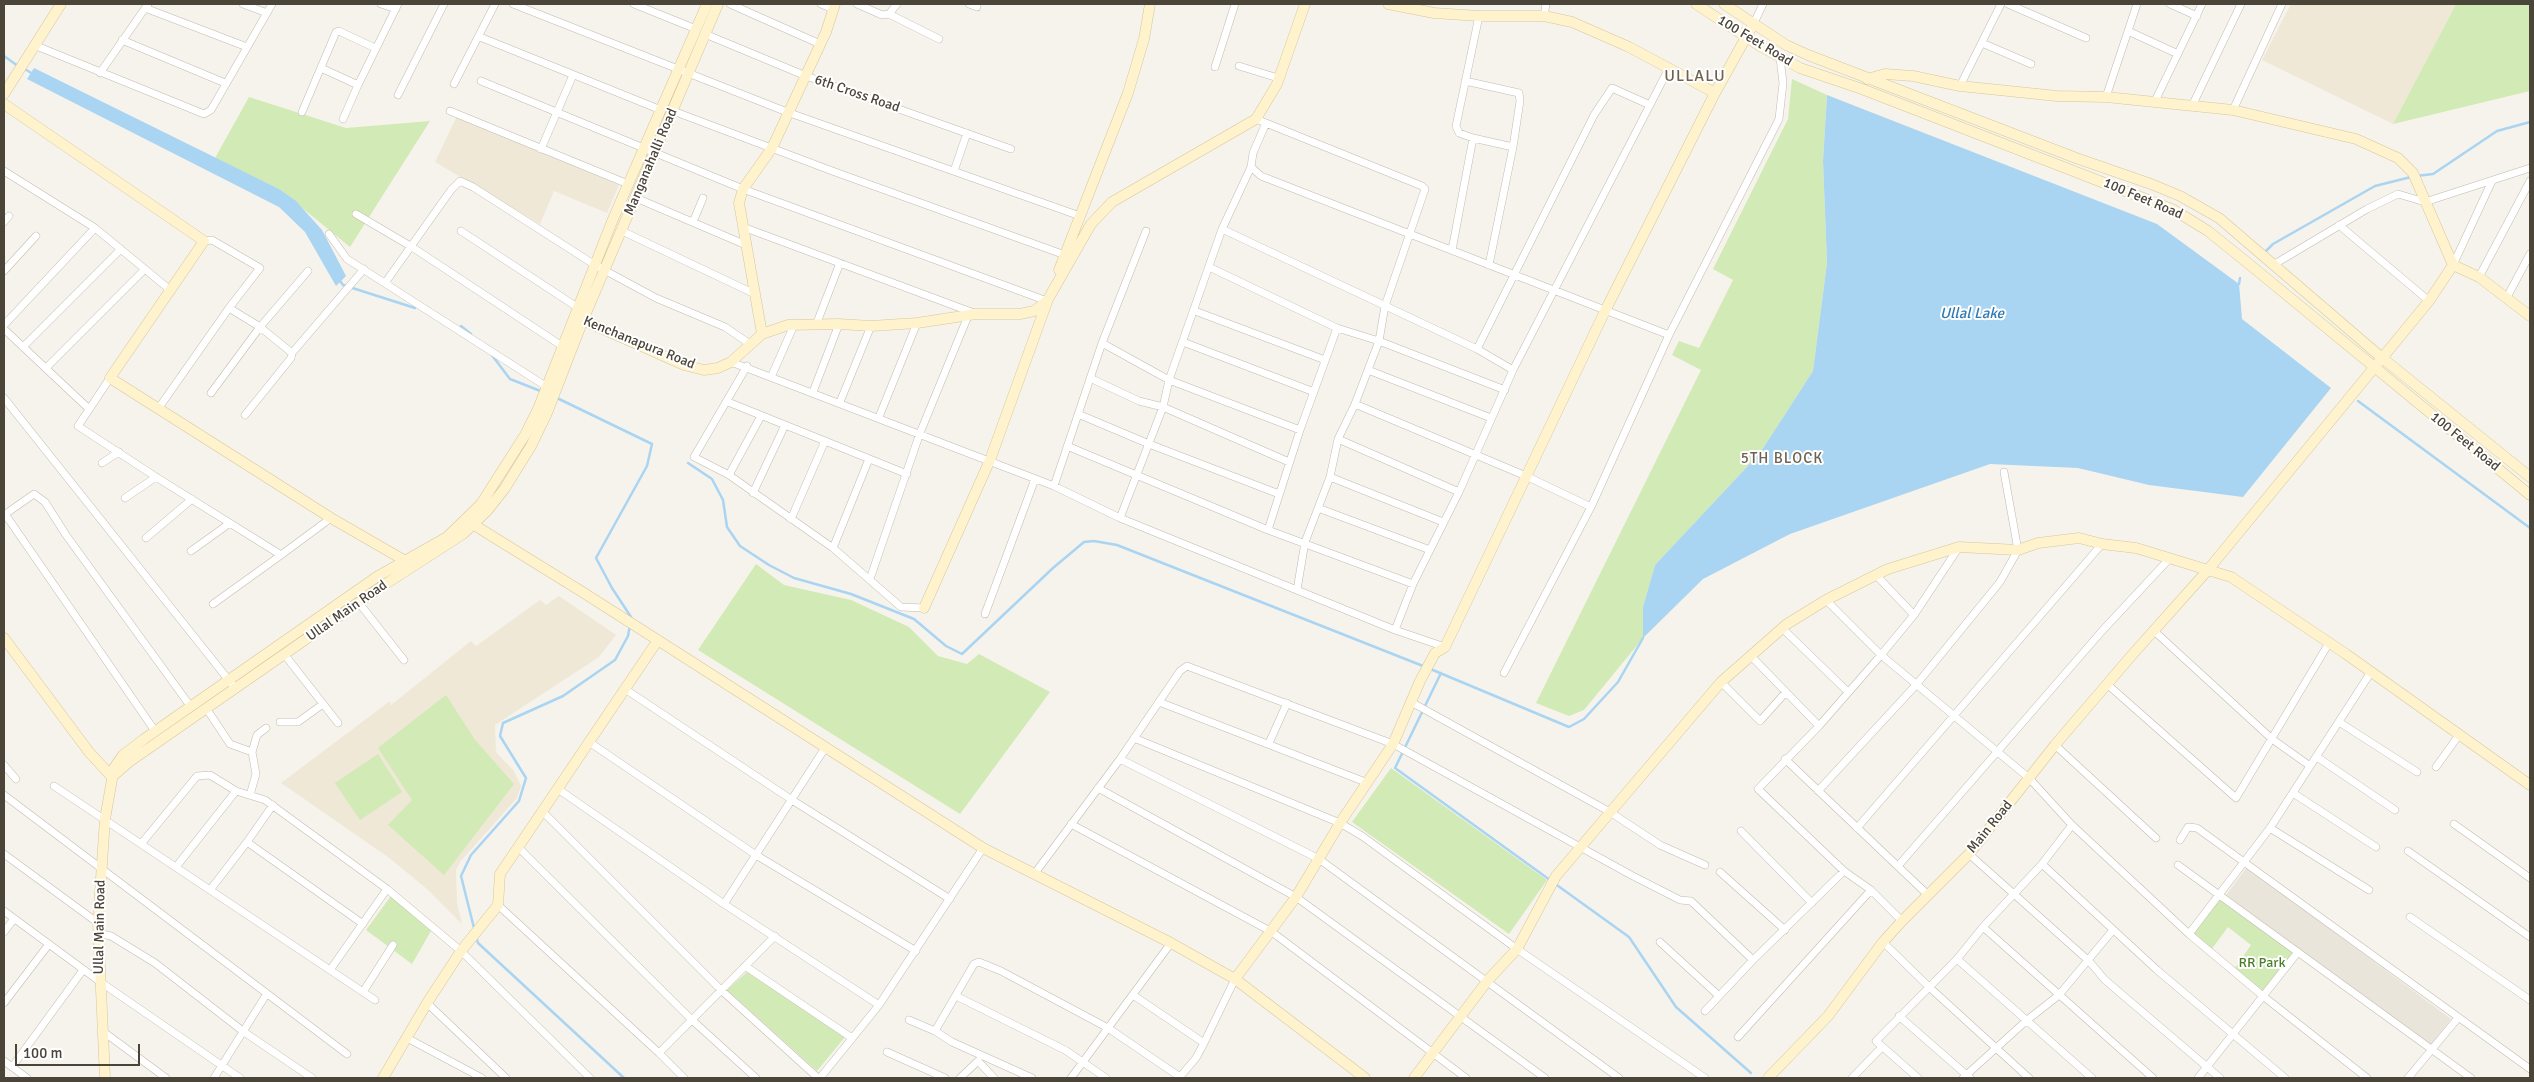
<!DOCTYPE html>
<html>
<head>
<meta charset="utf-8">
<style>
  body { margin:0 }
  #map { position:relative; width:2534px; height:1082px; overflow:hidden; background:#f6f3ec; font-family:Signika,sans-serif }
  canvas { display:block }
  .frame { position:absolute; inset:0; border:5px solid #4b4439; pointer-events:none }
  .scale { position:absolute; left:15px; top:1044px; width:125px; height:22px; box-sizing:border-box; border:2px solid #4b4439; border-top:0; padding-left:6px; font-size:15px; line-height:18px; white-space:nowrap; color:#4b4439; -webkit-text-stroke:4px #fff; paint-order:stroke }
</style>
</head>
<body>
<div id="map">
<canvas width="2534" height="1082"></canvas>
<div class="frame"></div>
<div class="scale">100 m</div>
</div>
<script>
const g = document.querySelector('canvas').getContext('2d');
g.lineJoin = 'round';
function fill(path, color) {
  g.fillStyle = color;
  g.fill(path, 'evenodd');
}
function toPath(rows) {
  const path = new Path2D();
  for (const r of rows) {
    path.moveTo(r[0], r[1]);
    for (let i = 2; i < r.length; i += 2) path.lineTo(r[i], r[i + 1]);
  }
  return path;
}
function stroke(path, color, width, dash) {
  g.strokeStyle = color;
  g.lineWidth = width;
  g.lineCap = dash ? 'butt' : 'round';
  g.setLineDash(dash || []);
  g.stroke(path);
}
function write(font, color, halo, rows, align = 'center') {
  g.font = font + ' Signika,sans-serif';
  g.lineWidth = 4;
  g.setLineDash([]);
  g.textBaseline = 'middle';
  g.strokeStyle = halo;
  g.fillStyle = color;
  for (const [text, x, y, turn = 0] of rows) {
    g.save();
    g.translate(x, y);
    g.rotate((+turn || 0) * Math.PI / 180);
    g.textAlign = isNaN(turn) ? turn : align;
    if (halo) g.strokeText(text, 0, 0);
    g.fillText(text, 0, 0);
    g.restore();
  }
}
fill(toPath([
  [2247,867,2451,1019,2430,1047,2226,895]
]), '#eae5da');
fill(toPath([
  [2291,4,2456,4,2393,124,2262,60],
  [457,116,619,185,607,213,554,191,540,224,435,162],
  [559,596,616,635,599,657,495,725,496,752,514,771,521,786,517,798,460,862,456,870,457,903,462,924,427,889,388,857,281,783,390,701,391,705,471,641,476,646,540,600,546,605]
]), '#efe8d6');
fill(toPath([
  [2456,4,2530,4,2530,91,2393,124],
  [1792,79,1827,95,1823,161,1827,263,1813,371,1760,453,1655,565,1643,607,1643,638,1584,710,1569,716,1536,703,1701,370,1672,355,1679,341,1699,348,1733,280,1713,269,1788,119],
  [249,97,346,128,430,121,350,247,279,189,215,158],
  [756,564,784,585,851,600,909,627,938,656,967,664,979,654,1050,692,960,814,698,650],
  [446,695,475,740,514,784,444,875,388,825,412,800,378,748],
  [378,754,402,792,360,820,335,783],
  [1391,768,1547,880,1509,934,1352,822],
  [391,896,431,931,412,964,366,930],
  [2221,896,2294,954,2264,992,2235,968,2251,945,2228,927,2211,950,2192,934],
  [747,972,845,1037,817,1071,727,990]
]), '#d2eab5');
fill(toPath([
  [34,68,279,189,296,201,322,230,346,276,336,286,305,232,279,207,27,79],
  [1827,95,2157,224,2239,284,2242,319,2331,388,2243,497,2149,485,2078,468,1990,464,1790,534,1703,579,1643,638,1643,607,1655,565,1760,453,1813,371,1827,263,1823,161]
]), '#a9d4f2');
stroke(toPath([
  [4,56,18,66],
  [23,68,33,74],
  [2416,176,2433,174,2497,131,2530,122],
  [2264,253,2273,244,2375,186,2411,177],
  [340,281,343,285,415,308],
  [2239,284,2240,278],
  [461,326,471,334],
  [491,354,510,379,543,392],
  [557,398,652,444,647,466,596,558,612,588,631,617,630,620],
  [2358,401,2530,528],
  [688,463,712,479,723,500,727,527,740,546,769,565,794,578,851,594,914,619,946,646,962,654,1053,568,1084,542,1094,541,1117,545,1423,666],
  [1428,668,1569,727,1584,719,1618,682,1643,638],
  [1441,673,1395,768,1550,880],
  [1554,883,1629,937,1676,1007,1751,1073],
  [474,928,461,876,471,855,519,801,526,778,500,736,503,723,563,696,615,660,628,636,630,625],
  [476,936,478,943,624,1078]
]), '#a9d4f2', 2.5);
const street = toPath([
  [243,4,267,13],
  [381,4,396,9],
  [513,4,787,112,1080,216],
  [634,4,696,29],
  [730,4,820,44],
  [821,4,833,9],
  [857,4,882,15,889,14,897,4],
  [969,4,977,7],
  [2008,4,2086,38],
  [2170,4,2197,16],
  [145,8,247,47],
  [889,14,939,39],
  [1544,16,1546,4],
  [1754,23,1763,4],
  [2128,31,2178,54],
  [705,34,806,76,1011,149],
  [480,37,661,110],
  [122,40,225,83],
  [1982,43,2031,64],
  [34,45,204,114,211,110,272,4],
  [1239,66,1278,78],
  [1215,67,1235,4],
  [321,68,358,85,398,4],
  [100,73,148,4],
  [481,81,743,189,1047,301],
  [1465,81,1519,93,1520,101,1513,147],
  [454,84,495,4],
  [1960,86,2001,4],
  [398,95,444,4],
  [2106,97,2137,4],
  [2155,101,2202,4],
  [2192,106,2241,4],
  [2233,110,2282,4],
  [450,111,628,184],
  [673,111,835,172,1065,255],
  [302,112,336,32,339,31,375,48],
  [343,119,358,85],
  [1256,119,1422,186,1425,189,1385,306,1379,341,1355,404,1338,439,1330,477,1305,542,1297,590],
  [1266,123,1253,153,1251,167,1261,176,1669,335],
  [1473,138,1459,133,1456,126,1479,16],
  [541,149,573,75],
  [1251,167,1222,229,1169,380,1300,430],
  [4,171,95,228,169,289],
  [954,171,967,133],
  [636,198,746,245],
  [356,214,412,247,562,346],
  [4,222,9,216],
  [693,222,703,198],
  [2339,225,2429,301],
  [743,227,974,313],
  [1222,229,1477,349,1513,370],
  [461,231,577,307],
  [622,231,755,294],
  [329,234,347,259,547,387],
  [204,241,212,240,260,268,229,308],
  [1452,250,1473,138,1513,147,1489,265],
  [2273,265,2367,209,2398,194,2425,202,2530,168],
  [2453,265,2492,181],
  [1209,267,1337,328,1379,341,1505,390],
  [4,271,36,236],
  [2479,277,2530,181],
  [385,283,451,190,460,181,473,187,595,265,656,298,725,327,750,344],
  [2506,299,2530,254],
  [1195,311,1325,360],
  [4,325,95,228],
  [816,325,840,263],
  [4,329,88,408],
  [1183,342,1314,392],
  [1102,343,1169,380,1163,407,1120,518],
  [23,347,121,249],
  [1477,349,1594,115,1612,88,1650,105],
  [731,362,1054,486,1120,518,1395,630,1445,647],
  [747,366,694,457,729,475,833,548,901,607,924,608],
  [46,368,145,269],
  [1368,370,1491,418],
  [772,375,794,325],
  [110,378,78,426,156,477,281,555,331,518],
  [1090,378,1139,401,1163,407,1289,462],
  [813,392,839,324],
  [211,393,260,327,308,271],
  [4,398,235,688],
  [728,402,907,474],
  [840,402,871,326],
  [1355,404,1526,476,1591,507],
  [158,409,229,308,260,327,292,353],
  [1078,414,1149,444,1279,494],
  [245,415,291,358,292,353,364,269],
  [879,417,917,323],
  [1338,439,1459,492],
  [1067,446,1268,530,1413,584],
  [102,463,119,452],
  [729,475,761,416],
  [1330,477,1443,522],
  [1054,486,1102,343,1146,231],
  [753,493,785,425],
  [125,498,156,477],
  [1318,508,1430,550],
  [5,514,155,731],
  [4,515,34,494,45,502,66,535,191,707],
  [791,519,825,441],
  [1268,530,1300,430,1337,328],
  [146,538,192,499],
  [833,548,869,459],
  [191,551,230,523],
  [1876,575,1914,615],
  [870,579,920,433,968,316],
  [1826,600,1881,655,2029,778,2072,825,2189,934,2263,996,2367,1078],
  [359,603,404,660],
  [213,604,281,555],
  [985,614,1035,479],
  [1782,628,1848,692],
  [1395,630,1413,584,1459,492,1513,370,1668,70],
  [2153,630,2272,739,2310,766],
  [284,654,338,723],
  [1751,656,1819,726],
  [1504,673,1591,507,1669,335,1779,119,1783,83,1780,58],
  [1721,682,1760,721,1786,692],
  [2107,684,2236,798,2329,643],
  [625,689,792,800,950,899],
  [1159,702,1368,783],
  [1411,702,1610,812,1660,845,1705,865],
  [206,708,230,744,252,752,256,774,250,795],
  [280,722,298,722,323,704],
  [2339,722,2417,772],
  [1134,738,1340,823,1362,836,1517,949,1705,1078],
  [589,742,756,855,916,951],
  [1269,743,1287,703],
  [2055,745,2156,838],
  [252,752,257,735,266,728],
  [2317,757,2395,810],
  [1120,759,1319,859,1619,1078],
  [1785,759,1928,895],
  [4,765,16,779],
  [2436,767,2459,735],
  [54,786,375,1000],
  [1098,788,1296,897,1545,1078],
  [558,789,724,904,879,1005],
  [1818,791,1916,685,2000,582,2018,550,2004,472],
  [2293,793,2376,847],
  [4,795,347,1054],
  [273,805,247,842,363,924],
  [542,811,721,990,818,1078],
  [1071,824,1272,932,1466,1078],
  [2454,824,2530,878],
  [1857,828,2102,544],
  [2270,828,2369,890],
  [1741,831,1812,903],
  [2180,840,2188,827,2197,828,2530,1069],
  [141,844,197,776,210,775,236,791,265,800,387,889,461,951,590,1078],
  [518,847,692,1020,756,1078],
  [2408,851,2530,937],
  [4,854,98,923],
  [1969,854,2089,961,2105,980,2220,1078],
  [2042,864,2157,970,2285,1078],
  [2178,865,2471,1078],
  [1898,866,2102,631,2170,558],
  [176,867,236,791],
  [1720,872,1785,930],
  [1035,873,1120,759,1180,671,1187,666,1393,744,1631,875,1680,900,1691,901,1753,960],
  [210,890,247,842],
  [724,904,825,748],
  [498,905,659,1053],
  [4,911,99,981,240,1078],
  [2410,917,2530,1000],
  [1902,921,1871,890,1844,871,1758,789,1819,726,1881,655,1914,615,1959,547],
  [1983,927,2153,1078],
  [4,932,14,919],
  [98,933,111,936,155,963,244,1032,312,1078],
  [2189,934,2270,828,2371,672],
  [1660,942,1719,996],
  [1883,942,1928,986,2029,1078],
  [1957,959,2092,1078],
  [745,966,852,1038],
  [330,970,387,889],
  [363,992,393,945],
  [1133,995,1204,1043,1235,979],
  [956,996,1065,1050,1106,1078],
  [4,1003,49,944],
  [427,1003,506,1078],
  [1705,1011,1753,960,1844,871],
  [1899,1016,1970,1078],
  [909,1020,935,1031],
  [101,1030,166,1078],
  [1738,1037,1871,890],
  [407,1038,482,1078],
  [887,1052,945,1078],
  [4,1061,27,1078],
  [12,1067,83,970],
  [214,1078,266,995],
  [684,1078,659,1053,775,936],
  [820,1078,879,1005,983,848],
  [960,1078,978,1061,994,1078],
  [1032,1078,952,1042,935,1031,974,964,979,962,1001,971,1108,1028,1180,1077],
  [1071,1078,1171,943],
  [1179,1078,1196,1058,1204,1043],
  [1852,1078,1882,1047],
  [1918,1078,1876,1041,1957,959,1983,927,2042,864,2072,825],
  [1963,1078,2026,1021,2059,995,2113,930],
  [2198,1078,2298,952],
  [2408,1078,2458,1018]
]);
const secondary = toPath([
  [1388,4,1434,13,1479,16,1544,16,1572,22,1629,47,1715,93,1754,23],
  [1696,4,1760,46,1800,68,1862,89,2174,210,2208,231,2249,264,2530,495],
  [1724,4,1786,45,1808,55,2076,158,2151,184,2180,196,2219,218,2381,357,2530,477],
  [1867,79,1885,74,1913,76,1960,86,2057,96,2106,97,2233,110,2356,139,2398,158,2413,173,2453,265,2479,277,2530,316],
  [4,94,61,4],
  [4,104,204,241,110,378,331,518,409,563],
  [1059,270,1128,93,1144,39,1150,4],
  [578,318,684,365,704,370,718,368,731,362,762,334,788,325,839,324,871,326,917,323,976,314,1020,314,1034,311,1047,301,1091,224,1112,202,1256,119,1277,84,1305,4],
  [762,334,739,203,743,189,772,148,826,32,835,4],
  [466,520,584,593,983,848,1171,943,1235,979,1365,1078],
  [924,608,990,460,1047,302],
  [4,638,89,752,112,777],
  [114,775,129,762,384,585,463,534,487,511,505,488,531,446,547,413,583,320,718,4],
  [1235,979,1296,897,1340,823,1393,744,1420,681,1435,653,1445,647,1605,311,1715,93],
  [105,1078,98,923,105,819,114,768,123,755,144,739,378,576,447,537,481,504,525,435,538,409,613,219,707,4],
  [383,1078,427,1003,461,951,498,905,500,874,658,640],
  [1414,1078,1488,980,1517,949,1556,876,1721,682,1787,624,1826,600,1888,569,1959,547,2018,550,2038,543,2079,538,2102,544,2136,548,2231,577,2346,654,2530,785],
  [1768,1078,1828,1016,1883,942,1902,921,1969,854,2055,745,2132,655,2207,571,2429,301,2453,265]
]);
stroke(street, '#c2bbae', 8);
stroke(secondary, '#d6c79b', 11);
stroke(street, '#fff', 7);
stroke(secondary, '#fff3cd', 10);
write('14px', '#4b4439', '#fff', [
  ["100 Feet Road",1755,41,31],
  ["6th Cross Road",857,94,19],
  ["Manganahalli Road",651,162,-67],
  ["100 Feet Road",2143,199,23],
  ["Kenchanapura Road",639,343,22],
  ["100 Feet Road",2465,442,39],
  ["Ullal Main Road",347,611,-35],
  ["Main Road",1990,827,-51],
  ["Ullal Main Road",100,927,-89]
]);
write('14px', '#4a7f2a', '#fff', [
  ["RR Park",2262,963]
]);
write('italic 15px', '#2e7ab2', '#fff', [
  ["Ullal Lake",1972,314]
]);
g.letterSpacing = '1px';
write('15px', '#6e6250', '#fff', [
  ["5TH BLOCK",1782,459]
]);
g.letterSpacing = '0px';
g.letterSpacing = '1px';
write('16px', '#6e6250', '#fff', [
  ["ULLALU",1695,77]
]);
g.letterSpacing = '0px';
</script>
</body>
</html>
